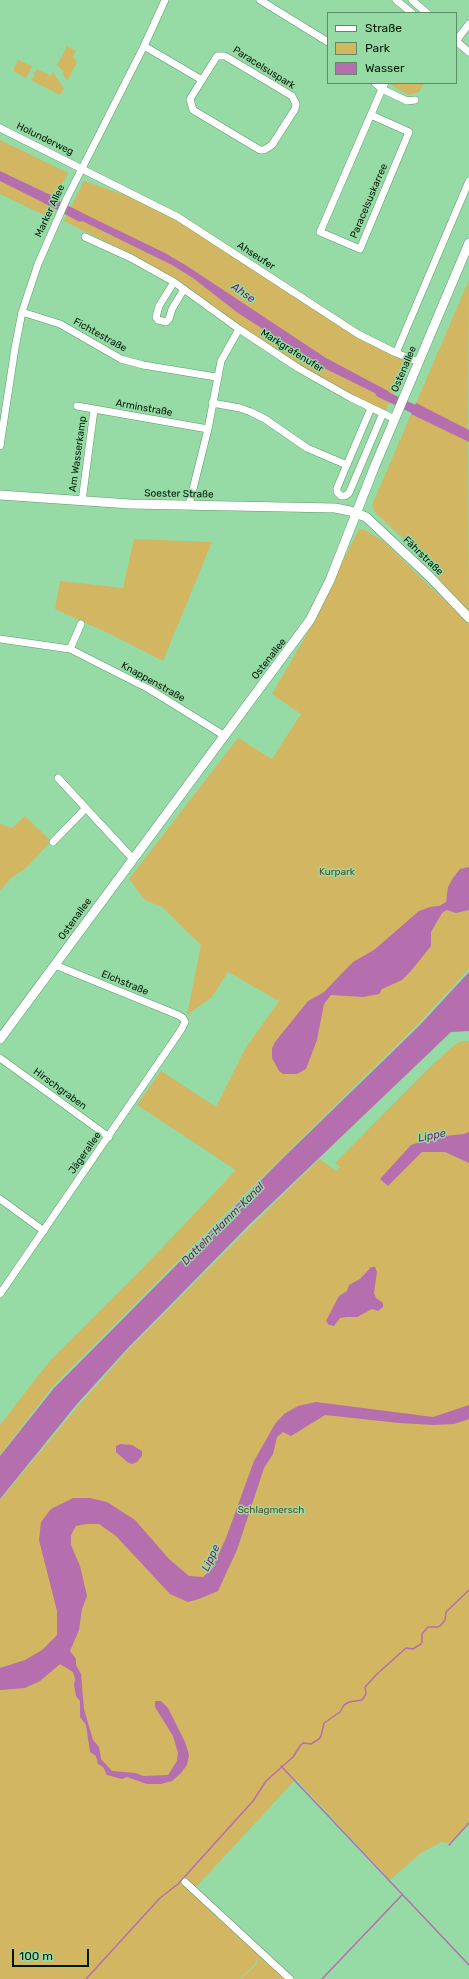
<!DOCTYPE html>
<html>
<head>
<meta charset="utf-8">
<style>
  body { margin:0 }
  #map { position:relative; width:469px; height:1979px; overflow:hidden; background:#96daa5; font-family:Rubik,sans-serif }
  canvas { display:block }
  .legend { position:absolute; left:327px; top:12px; width:130px; height:72px; box-sizing:border-box; background:#96daa5; border:1px solid #5a8d65; margin:0; padding:5px 7px; list-style:none; font-size:12px; color:#001906 }
  .legend li { display:flex; align-items:center; gap:8px; height:20px }
  .legend b { width:20px; border:1px solid #5a8d65 }
  .scale { position:absolute; left:12px; top:1949px; width:77px; height:18px; box-sizing:border-box; border:2px solid #001906; border-top:0; padding-left:5px; font-size:12px; line-height:14px; white-space:nowrap; color:#001906; -webkit-text-stroke:3px #96daa5; paint-order:stroke }
</style>
</head>
<body>
<div id="map">
<canvas width="469" height="1979"></canvas>
<ul class="legend">
<li><b style="height:5px;background:#fff"></b>Straße</li>
<li><b style="height:11px;background:#d3b662"></b>Park</li>
<li><b style="height:11px;background:#b56eae"></b>Wasser</li>
</ul>
<div class="scale">100 m</div>
</div>
<script>
const g = document.querySelector('canvas').getContext('2d');
g.lineJoin = 'round';
function fill(path, color) {
  g.fillStyle = color;
  g.fill(path, 'evenodd');
}
function toPath(rows) {
  const path = new Path2D();
  for (const r of rows) {
    path.moveTo(r[0], r[1]);
    for (let i = 2; i < r.length; i += 2) path.lineTo(r[i], r[i + 1]);
  }
  return path;
}
function stroke(path, color, width, dash) {
  g.strokeStyle = color;
  g.lineWidth = width;
  g.lineCap = dash ? 'butt' : 'round';
  g.setLineDash(dash || []);
  g.stroke(path);
}
function write(font, color, halo, rows, align = 'center') {
  g.font = font + ' Rubik,sans-serif';
  g.lineWidth = 3;
  g.setLineDash([]);
  g.textBaseline = 'middle';
  g.strokeStyle = halo;
  g.fillStyle = color;
  for (const [text, x, y, turn = 0] of rows) {
    g.save();
    g.translate(x, y);
    g.rotate((+turn || 0) * Math.PI / 180);
    g.textAlign = isNaN(turn) ? turn : align;
    if (halo) g.strokeText(text, 0, 0);
    g.fillText(text, 0, 0);
    g.restore();
  }
}
fill(toPath([
  [66,46,76,51,73,57,77,62,67,81,62,73,64,72,57,65,66,49],
  [18,60,32,66,26,78,13,71],
  [37,69,51,76,53,72,64,89,60,95,31,80,35,75,34,74],
  [392,83,424,83,419,92,409,95,391,85],
  [0,140,68,173,61,186,65,188,59,199,0,171],
  [0,180,54,208,50,218,0,194],
  [84,181,142,201,236,255,321,314,409,361,385,411,352,396,298,367,133,255,64,221],
  [469,280,468,428,469,615,455,601,427,561,375,512,372,505],
  [359,529,363,529,383,541,469,624,469,969,417,1025,252,1187,53,1386,0,1455,0,1425,49,1362,143,1268,236,1170,137,1105,161,1071,216,1107,245,1049,279,1001,228,972,212,997,187,1015,201,945,162,907,145,900,129,879,238,738,272,759,301,714,272,694,304,639],
  [134,539,212,542,163,661,108,633,55,609,60,581,123,588],
  [25,816,51,841,26,868,11,878,0,891,0,824,12,828],
  [461,1041,469,1041,469,1822,449,1843,441,1842,421,1853,390,1880,296,1779,196,1887,252,1939,250,1946,287,1979,241,1979,256,1965,259,1956,255,1964,240,1979,0,1979,0,1500,79,1405,128,1350,251,1226,320,1159,336,1171,340,1167,335,1163,427,1070,452,1047]
]), '#d3b662');
fill(toPath([
  [0,171,59,199,54,208,0,181],
  [72,208,165,253,187,266,326,358,388,391,391,394,389,400,322,367,238,313,193,278,172,265,68,214],
  [416,403,469,430,469,442,411,414],
  [469,864,469,910,456,913,447,910,442,913,431,932,431,946,410,972,402,980,382,989,379,994,363,997,331,995,324,1004,317,1040,306,1069,297,1074,283,1074,279,1071,272,1058,272,1048,275,1042,308,1001,324,992,353,962,374,950,419,911,430,907,439,906,446,902,448,887,453,878,460,869,469,867],
  [469,972,469,1031,451,1032,250,1224,127,1349,77,1404,0,1499,0,1456,54,1388,284,1157,419,1026],
  [469,1132,469,1163,445,1152,422,1152,388,1186,380,1179,411,1145,435,1137,464,1134],
  [371,1267,375,1267,377,1272,374,1293,376,1298,383,1303,383,1307,378,1311,372,1309,357,1317,346,1317,340,1318,334,1326,329,1325,326,1321,339,1296,347,1291,349,1285,360,1279],
  [316,1402,433,1417,469,1405,469,1419,454,1424,434,1425,399,1423,325,1415,291,1436,283,1432,277,1437,273,1454,264,1468,237,1550,218,1591,199,1599,188,1602,170,1594,116,1536,99,1524,87,1524,76,1526,71,1535,71,1545,80,1566,87,1596,82,1609,79,1630,70,1651,76,1659,76,1665,81,1674,84,1709,93,1740,99,1747,101,1759,112,1771,136,1773,143,1776,168,1775,177,1761,178,1753,173,1736,155,1707,155,1701,161,1701,168,1708,185,1742,189,1755,187,1765,181,1773,172,1781,161,1784,147,1784,127,1777,122,1779,107,1775,103,1767,98,1764,96,1756,90,1752,86,1725,80,1717,80,1701,76,1696,74,1685,75,1679,73,1672,60,1664,40,1681,25,1688,0,1690,0,1668,25,1660,42,1650,57,1635,57,1611,39,1540,41,1522,51,1509,73,1498,90,1498,107,1502,135,1520,169,1559,189,1576,203,1577,212,1569,226,1538,254,1461,275,1424,284,1414,298,1406],
  [121,1444,132,1445,142,1451,142,1456,137,1462,132,1464,127,1462,116,1452,116,1446]
]), '#b56eae');
stroke(toPath([
  [281,1766,469,1965],
  [449,1845,469,1823],
  [86,1979,160,1898,178,1884,253,1801,266,1781,293,1757,300,1746,303,1743,311,1744,319,1739,321,1736,324,1723,340,1712,344,1705,349,1702,362,1700,366,1694,365,1687,377,1674,406,1648,413,1649,421,1644,422,1642,422,1634,428,1627,438,1627,441,1625,445,1620,446,1612,469,1590],
  [322,1979,402,1895]
]), '#b56eae', 1.5);
stroke(toPath([
  [46,199,80,217],
  [380,393,424,414]
]), '#b56eae', 9);
const minor = toPath([
  [260,0,328,42],
  [396,0,412,13],
  [412,0,427,13],
  [456,41,469,24],
  [456,41,469,52],
  [144,46,202,80,217,56,225,56,292,96,296,104,295,109,272,145,264,150,260,150,193,110,190,99,202,80],
  [375,83,382,89,407,101,415,100],
  [371,115,409,132,360,249,320,232,382,89,385,83],
  [0,128,178,217,358,334,396,353,419,362],
  [85,237,131,258,174,282,239,329,298,368,351,398,395,419],
  [174,282,159,306,156,317,158,320,166,322,169,319,172,309,184,289],
  [22,312,60,324,121,359,143,365,216,377],
  [396,353,469,181],
  [212,403,240,408,251,412,265,419,307,448,347,465],
  [77,406,208,429],
  [371,408,337,488,337,492,341,496,345,496,349,493,383,413],
  [0,446,15,348,22,312,38,264,67,198,144,46,165,0],
  [82,501,94,410],
  [189,505,208,429,221,361,239,329],
  [0,639,70,649,149,689,225,736],
  [70,649,81,624],
  [58,778,133,859],
  [53,842,86,808],
  [0,1058,109,1137],
  [0,1199,44,1231],
  [0,1294,181,1030,185,1022,183,1018,178,1015,55,965],
  [185,1882,290,1979]
]);
const major = toPath([
  [0,495,130,504,335,508,350,511,366,517,430,577,469,618],
  [0,1039,310,620,330,580,374,468,469,243]
]);
stroke(minor, '#589a69', 8);
stroke(major, '#589a69', 10);
stroke(minor, '#fff', 7);
stroke(major, '#fff', 9);
write('10px', '#001906', '#96daa5', [
  ["Paracelsuspark",264,68,32],
  ["Holunderweg",45,139,26],
  ["Paracelsuskarree",369,201,-67],
  ["Marker Allee",50,211,-65],
  ["Ahseufer",256,256,33],
  ["Fichtestraße",100,335,29],
  ["Markgrafenufer",292,351,32],
  ["Ostenallee",404,369,-67],
  ["Arminstraße",144,408,10],
  ["Am Wasserkamp",78,454,-82],
  ["Soester Straße",179,494,1],
  ["Fährstraße",423,556,44],
  ["Ostenallee",269,659,-52],
  ["Knappenstraße",153,682,29],
  ["Ostenallee",75,919,-54],
  ["Elchstraße",125,983,22],
  ["Hirschgraben",60,1089,36],
  ["Jägerallee",85,1153,-55]
]);
write('10px', '#5b4d24', '#96daa5', [
  ["Kurpark",337,872],
  ["Schlagmersch",271,1510]
]);
write('italic 11px', '#731d6e', '#96daa5', [
  ["Ahse",243,293,35],
  ["Lippe",432,1136,-11],
  ["Datteln-Hamm-Kanal",223,1224,-45],
  ["Lippe",211,1558,-65]
]);
</script>
</body>
</html>
